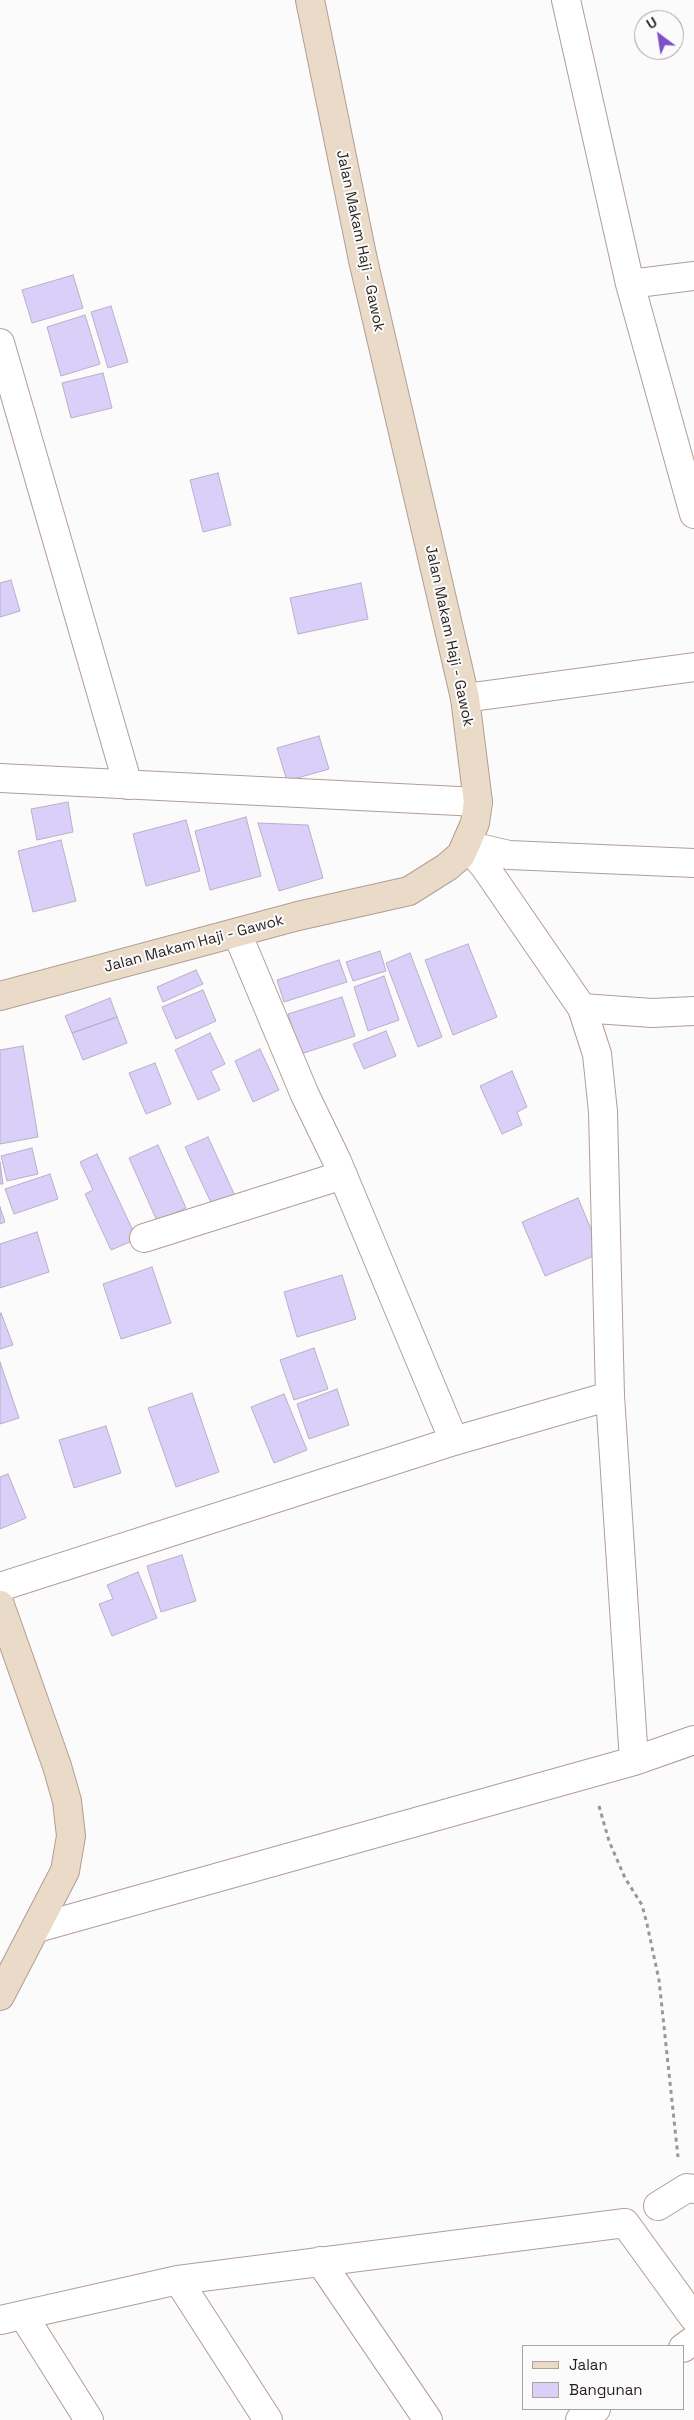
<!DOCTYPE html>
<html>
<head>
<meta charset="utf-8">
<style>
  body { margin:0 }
  #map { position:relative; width:694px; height:2420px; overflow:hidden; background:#fbfbfb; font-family:"Space Grotesk",sans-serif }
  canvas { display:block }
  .legend { position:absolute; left:522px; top:2345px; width:162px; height:65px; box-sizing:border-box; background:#fbfbfb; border:1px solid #a6a3a1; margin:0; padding:6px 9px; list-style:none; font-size:15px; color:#271e1a }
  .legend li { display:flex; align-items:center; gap:10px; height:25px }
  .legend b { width:25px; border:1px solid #a6a3a1 }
  .north { position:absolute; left:634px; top:10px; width:50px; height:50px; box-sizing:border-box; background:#fbfbfb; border:1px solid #a6a3a1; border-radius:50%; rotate:329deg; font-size:14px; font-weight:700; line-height:20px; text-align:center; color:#271e1a }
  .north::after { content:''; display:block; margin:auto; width:18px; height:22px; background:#7d50c9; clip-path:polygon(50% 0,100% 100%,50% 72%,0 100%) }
</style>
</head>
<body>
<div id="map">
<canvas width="694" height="2420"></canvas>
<ul class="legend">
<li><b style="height:6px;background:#e9dbc8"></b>Jalan</li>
<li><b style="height:14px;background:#dacff9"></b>Bangunan</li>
</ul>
<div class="north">U</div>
</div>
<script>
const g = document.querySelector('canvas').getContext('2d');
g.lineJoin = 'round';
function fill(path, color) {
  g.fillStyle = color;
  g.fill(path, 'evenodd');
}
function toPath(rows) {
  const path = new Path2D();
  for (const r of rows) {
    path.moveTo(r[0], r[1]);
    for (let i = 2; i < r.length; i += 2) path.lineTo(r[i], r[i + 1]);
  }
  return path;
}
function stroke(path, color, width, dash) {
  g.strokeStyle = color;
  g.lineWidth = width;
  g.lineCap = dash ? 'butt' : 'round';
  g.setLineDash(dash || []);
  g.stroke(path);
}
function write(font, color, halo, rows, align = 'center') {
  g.font = font + ' "Space Grotesk",sans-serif';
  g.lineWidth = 4;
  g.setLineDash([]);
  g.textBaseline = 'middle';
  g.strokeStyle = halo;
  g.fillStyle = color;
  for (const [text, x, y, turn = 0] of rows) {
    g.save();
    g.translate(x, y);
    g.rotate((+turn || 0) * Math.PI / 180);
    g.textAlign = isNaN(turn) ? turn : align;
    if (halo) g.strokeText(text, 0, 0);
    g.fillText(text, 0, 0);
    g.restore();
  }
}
const building = toPath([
  [73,275,83,308,32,323,22,290,73,275],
  [111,306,128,362,108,368,91,312,111,306],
  [85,315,100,364,61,376,47,327,85,315],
  [103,373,112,408,71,418,62,383,103,373],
  [218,473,231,525,203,532,190,480,218,473],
  [11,580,20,611,0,617,0,583,11,580],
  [361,583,368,619,298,634,290,598,361,583],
  [319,736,329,769,287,781,277,748,319,736],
  [68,802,73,832,37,840,31,809,68,802],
  [246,817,261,876,210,890,195,831,246,817],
  [186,820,200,871,146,886,133,834,186,820],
  [258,823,308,825,323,878,279,891,258,823],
  [61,840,76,901,33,912,18,851,61,840],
  [468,944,497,1017,453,1035,425,960,468,944],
  [380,951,386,971,353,981,346,962,380,951],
  [410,953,442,1037,418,1047,386,963,410,953],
  [339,960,347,982,284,1002,277,980,339,960],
  [196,970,203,984,163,1002,157,987,196,970],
  [384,976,399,1020,368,1031,354,987,384,976],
  [203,990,216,1021,176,1039,162,1007,203,990],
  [342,997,355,1036,301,1054,288,1014,342,997],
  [110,998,117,1017,72,1033,65,1016,110,998],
  [117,1017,127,1043,83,1060,72,1033,117,1017],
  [386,1031,396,1056,364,1069,353,1044,386,1031],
  [210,1033,225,1064,211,1071,220,1090,198,1100,175,1050,210,1033],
  [23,1046,38,1137,0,1144,0,1050,23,1046],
  [260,1049,279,1090,253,1102,235,1061,260,1049],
  [155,1063,171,1104,146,1114,129,1073,155,1063],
  [512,1071,527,1107,517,1112,522,1125,502,1134,480,1086,512,1071],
  [208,1137,236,1198,214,1209,185,1147,208,1137],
  [158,1145,186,1208,157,1221,129,1158,158,1145],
  [32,1148,38,1174,7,1181,1,1156,32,1148],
  [97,1154,137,1239,111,1250,85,1194,93,1190,80,1162,97,1154],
  [0,1162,3,1184,0,1184,0,1162],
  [50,1174,58,1199,14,1214,5,1189,50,1174],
  [578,1198,601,1253,545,1276,522,1222,578,1198],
  [0,1207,5,1222,0,1224,0,1207],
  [37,1232,49,1272,0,1288,0,1244,37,1232],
  [152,1267,171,1323,121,1339,103,1284,152,1267],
  [342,1275,356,1319,297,1337,284,1292,342,1275],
  [1,1313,13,1345,0,1349,0,1314,1,1313],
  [314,1348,328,1389,294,1400,280,1360,314,1348],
  [0,1362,19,1418,0,1424,0,1362],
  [337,1389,349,1425,309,1439,297,1404,337,1389],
  [192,1393,219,1472,176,1487,148,1408,192,1393],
  [284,1394,307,1450,274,1463,251,1407,284,1394],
  [106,1426,121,1473,74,1488,59,1440,106,1426],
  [8,1474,26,1518,0,1529,0,1477,8,1474],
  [182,1555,196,1601,161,1612,147,1566,182,1555],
  [138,1572,157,1618,112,1636,99,1604,113,1599,107,1585,138,1572]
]);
fill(building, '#dacff9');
stroke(building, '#b6b1c6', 1);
const street = toPath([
  [566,0,630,284,694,514],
  [630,284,694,276],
  [0,343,128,785],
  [465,698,694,667],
  [0,778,478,802],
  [466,845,509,855,694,863],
  [237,933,305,1095,336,1159,454,1441],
  [582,1008,652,1013,694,1011],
  [144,1238,343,1175],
  [0,1587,454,1441,610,1396],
  [634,1761,694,1740],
  [37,1928,634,1761,610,1396,603,1112,597,1054,582,1008,485,867,466,845],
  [658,2206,687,2188,694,2189],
  [320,2261,428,2420],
  [178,2280,268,2420],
  [23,2315,89,2420],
  [0,2320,178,2280,625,2223,694,2318],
  [683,2348,694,2340],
  [580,2420,596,2409]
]);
const secondary = toPath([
  [0,996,298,916,409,891,447,867,461,855,475,823,478,802,465,698,363,260,310,0],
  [0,1605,57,1766,67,1801,71,1836,65,1871,0,1996]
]);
stroke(street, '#b39d93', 30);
stroke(secondary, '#b39d93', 30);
stroke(toPath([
  [599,1806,609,1841,625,1878,642,1905,647,1924,659,1980,678,2157]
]), '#9b9795', 3, [4, 4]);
stroke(street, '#fff', 28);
stroke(secondary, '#e9dbc8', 28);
write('15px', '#271e1a', '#fbfbfb', [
  ["Jalan Makam Haji - Gawok",360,241,78],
  ["Jalan Makam Haji - Gawok",449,636,78],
  ["Jalan Makam Haji - Gawok",194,944,-15]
]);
</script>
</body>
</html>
